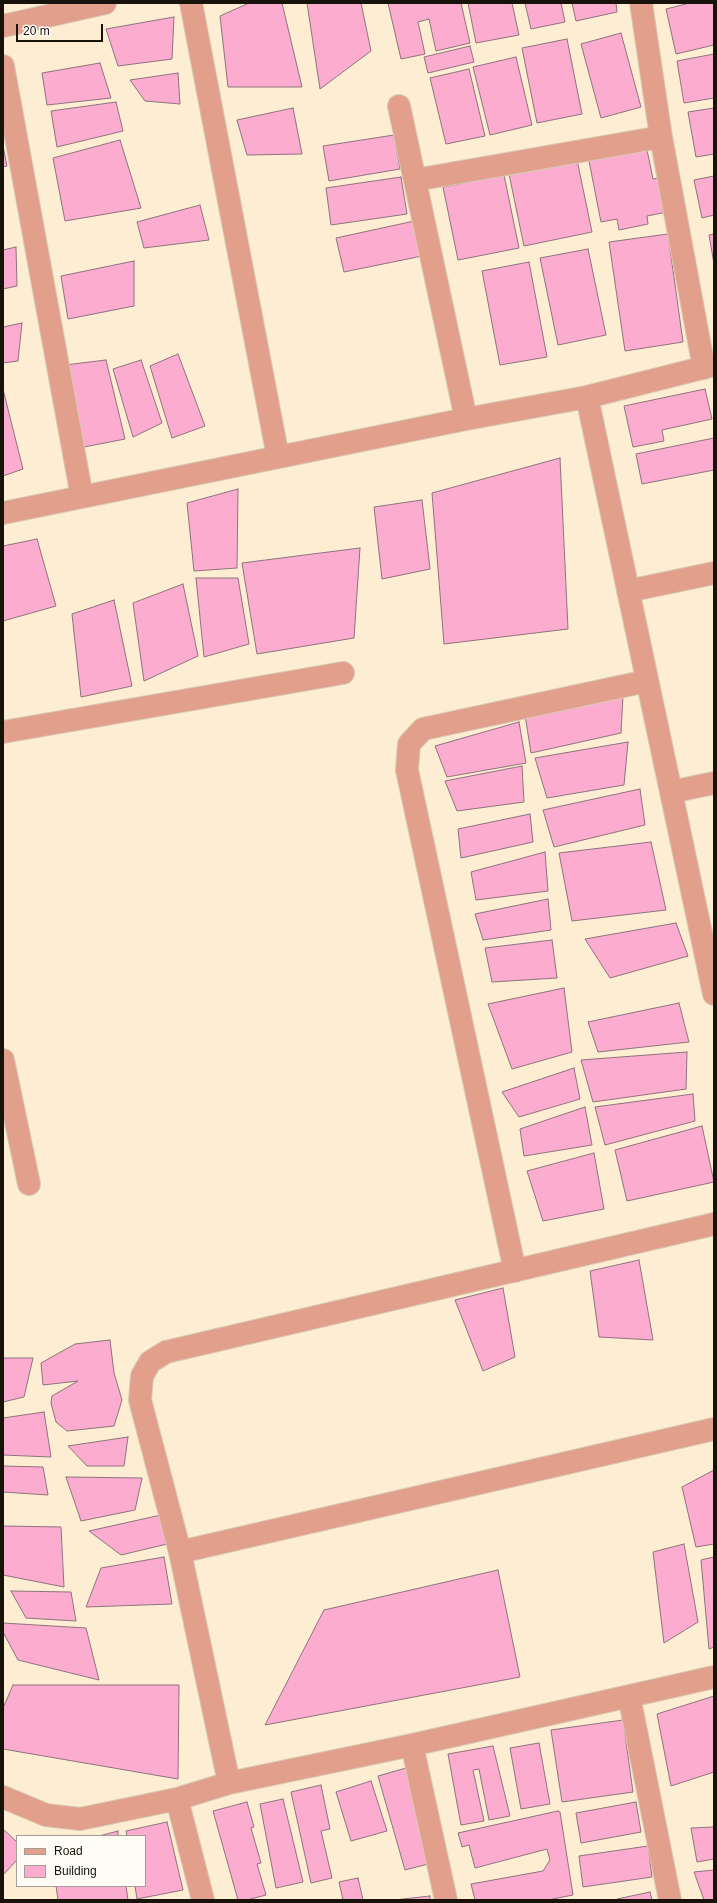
<!DOCTYPE html>
<html>
<head>
<meta charset="utf-8">
<style>
  body { margin:0 }
  #map { position:relative; width:717px; height:1903px; overflow:hidden; background:#fcedd3; font-family:Helvetica,sans-serif }
  canvas { display:block }
  .frame { position:absolute; inset:0; border:4px solid #18130a; pointer-events:none }
  .legend { position:absolute; left:16px; top:1835px; width:130px; height:52px; box-sizing:border-box; background:#fffcf6; border:1px solid #a39f98; margin:0; padding:5px 7px; list-style:none; font-size:12px; color:#18130a }
  .legend li { display:flex; align-items:center; gap:8px; height:20px }
  .legend b { width:20px; border:1px solid #a39f98 }
  .scale { position:absolute; left:16px; top:24px; width:87px; height:18px; box-sizing:border-box; border:2px solid #18130a; border-top:0; padding-left:5px; font-size:12px; line-height:14px; white-space:nowrap; color:#18130a; -webkit-text-stroke:3px #fffcf6; paint-order:stroke }
</style>
</head>
<body>
<div id="map">
<canvas width="717" height="1903"></canvas>
<div class="frame"></div>
<ul class="legend">
<li><b style="height:5px;background:#e19f8c"></b>Road</li>
<li><b style="height:11px;background:#fcadcf"></b>Building</li>
</ul>
<div class="scale">20 m</div>
</div>
<script>
const g = document.querySelector('canvas').getContext('2d');
g.lineJoin = 'round';
function fill(path, color) {
  g.fillStyle = color;
  g.fill(path, 'evenodd');
}
function toPath(rows) {
  const path = new Path2D();
  for (const r of rows) {
    path.moveTo(r[0], r[1]);
    for (let i = 2; i < r.length; i += 2) path.lineTo(r[i], r[i + 1]);
  }
  return path;
}
function stroke(path, color, width, dash) {
  g.strokeStyle = color;
  g.lineWidth = width;
  g.lineCap = dash ? 'butt' : 'round';
  g.setLineDash(dash || []);
  g.stroke(path);
}
const building = toPath([
  [249,3,282,3,302,87,228,87,220,16,249,3],
  [307,3,361,3,371,51,320,89,307,3],
  [388,3,461,3,470,43,436,51,429,19,418,22,425,54,401,59,388,3],
  [468,3,512,3,519,35,476,43,468,3],
  [525,3,561,3,565,22,531,29,525,3],
  [572,3,616,3,617,12,576,21,572,3],
  [690,3,714,3,714,45,676,54,666,9,690,3],
  [174,17,172,59,118,66,106,29,174,17],
  [621,33,641,107,601,118,581,44,621,33],
  [567,39,582,114,537,123,522,48,567,39],
  [470,46,474,62,428,73,424,57,470,46],
  [714,54,714,98,684,103,677,61,714,54],
  [516,57,532,125,490,135,473,67,516,57],
  [100,63,111,98,47,105,42,73,100,63],
  [469,69,485,136,446,144,430,78,469,69],
  [178,73,180,104,145,101,130,80,178,73],
  [116,102,123,131,57,147,51,111,116,102],
  [293,108,302,154,247,155,237,120,293,108],
  [714,108,714,154,696,157,688,112,714,108],
  [394,135,400,169,329,181,323,146,394,135],
  [120,140,141,208,65,221,53,158,120,140],
  [646,145,653,179,660,178,667,212,647,216,648,224,619,230,617,219,601,222,588,156,646,145],
  [3,146,7,166,3,167,3,146],
  [577,160,592,232,524,246,509,174,577,160],
  [504,175,519,248,458,260,443,187,504,175],
  [714,176,714,215,702,218,694,180,714,176],
  [401,177,407,214,331,225,326,188,401,177],
  [200,205,209,240,144,248,137,222,200,205],
  [419,220,427,255,344,272,336,238,419,220],
  [668,234,683,342,625,351,609,242,668,234],
  [714,234,714,264,709,235,714,234],
  [16,247,17,286,3,289,3,250,16,247],
  [588,249,606,335,558,345,540,258,588,249],
  [134,261,134,306,68,319,61,276,134,261],
  [529,262,547,357,500,365,482,271,529,262],
  [22,323,18,361,3,363,3,327,22,323],
  [178,354,205,426,172,438,150,366,178,354],
  [106,360,125,439,84,447,65,365,106,360],
  [141,360,162,423,133,437,113,369,141,360],
  [3,389,23,469,3,476,3,389],
  [705,389,712,419,662,430,664,441,633,447,624,406,705,389],
  [714,438,714,470,642,484,636,454,714,438],
  [560,458,568,629,444,644,432,493,560,458],
  [238,489,237,568,194,571,187,503,238,489],
  [422,500,430,569,382,579,374,507,422,500],
  [37,539,56,606,3,621,3,546,37,539],
  [360,548,354,638,257,654,242,563,360,548],
  [196,578,238,578,249,644,204,657,196,578],
  [183,584,198,656,144,681,133,603,183,584],
  [114,600,132,686,81,697,72,614,114,600],
  [623,695,621,733,531,753,525,715,623,695],
  [519,722,526,763,447,777,435,746,519,722],
  [628,742,624,785,547,798,535,758,628,742],
  [522,766,524,802,457,811,445,781,522,766],
  [640,789,645,825,554,847,543,810,640,789],
  [530,814,533,842,461,858,458,829,530,814],
  [651,842,666,910,572,921,559,853,651,842],
  [545,852,548,891,476,900,471,872,545,852],
  [548,899,551,930,483,940,475,914,548,899],
  [676,923,688,956,610,978,585,939,676,923],
  [552,940,557,978,492,982,485,948,552,940],
  [564,988,572,1052,512,1069,488,1004,564,988],
  [679,1003,689,1042,598,1052,588,1022,679,1003],
  [687,1052,686,1089,593,1102,581,1060,687,1052],
  [574,1068,580,1099,519,1117,502,1092,574,1068],
  [693,1094,695,1121,605,1145,595,1107,693,1094],
  [585,1107,592,1145,524,1156,520,1129,585,1107],
  [702,1126,714,1182,627,1201,615,1150,702,1126],
  [594,1153,604,1209,543,1221,527,1171,594,1153],
  [639,1260,653,1340,599,1337,590,1271,639,1260],
  [503,1288,515,1357,483,1371,455,1300,503,1288],
  [110,1340,114,1373,122,1400,114,1426,67,1431,56,1422,51,1403,52,1396,78,1381,43,1385,41,1363,75,1344,110,1340],
  [3,1358,33,1358,24,1397,3,1402,3,1358],
  [44,1412,51,1457,3,1455,3,1418,44,1412],
  [128,1437,124,1466,87,1466,68,1446,128,1437],
  [3,1466,43,1467,48,1495,3,1492,3,1466],
  [714,1470,714,1544,696,1547,682,1487,714,1470],
  [66,1477,142,1478,135,1510,81,1521,66,1477],
  [161,1515,167,1544,121,1555,89,1531,161,1515],
  [3,1526,61,1527,64,1587,3,1575,3,1526],
  [684,1544,698,1622,664,1643,653,1552,684,1544],
  [164,1557,172,1604,86,1607,101,1568,164,1557],
  [714,1557,714,1647,709,1649,701,1560,714,1557],
  [498,1570,520,1677,265,1725,324,1610,498,1570],
  [11,1591,71,1592,76,1621,26,1618,11,1591],
  [3,1623,86,1628,99,1680,18,1660,3,1632,3,1623],
  [13,1685,179,1685,178,1779,3,1749,3,1708,13,1685],
  [714,1696,714,1772,671,1786,657,1714,714,1696],
  [623,1720,633,1792,562,1802,551,1730,623,1720],
  [539,1743,550,1804,521,1809,510,1748,539,1743],
  [493,1746,510,1816,489,1820,479,1769,473,1770,484,1821,461,1825,448,1754,493,1746],
  [406,1768,432,1863,405,1870,378,1776,406,1768],
  [371,1781,387,1831,351,1841,336,1792,371,1781],
  [321,1785,330,1829,321,1831,332,1878,311,1883,291,1792,321,1785],
  [283,1799,303,1882,276,1888,260,1804,283,1799],
  [247,1802,254,1827,251,1828,261,1863,257,1864,266,1895,247,1900,238,1900,213,1811,247,1802],
  [636,1802,641,1832,581,1843,576,1813,636,1802],
  [558,1811,560,1812,573,1895,548,1900,475,1900,471,1884,543,1871,550,1860,547,1849,475,1868,469,1845,462,1847,458,1833,558,1811],
  [167,1822,183,1890,137,1899,135,1886,145,1886,145,1836,127,1836,126,1831,167,1822],
  [714,1827,714,1859,697,1862,691,1828,714,1827],
  [3,1829,17,1842,17,1860,3,1875,3,1829],
  [118,1831,118,1836,99,1836,118,1831],
  [648,1846,652,1877,583,1887,579,1856,648,1846],
  [714,1870,714,1900,704,1900,694,1872,714,1870],
  [358,1878,363,1900,343,1900,339,1882,358,1878],
  [56,1886,126,1886,128,1900,58,1900,56,1886],
  [650,1892,652,1900,617,1900,617,1899,650,1892],
  [430,1896,430,1900,394,1900,430,1896]
]);
fill(building, '#fcadcf');
stroke(building, '#8e727d', 1);
const minor = toPath([
  [191,3,278,457],
  [641,3,661,137,704,368],
  [3,26,105,3],
  [3,66,82,497],
  [399,106,466,419],
  [415,180,661,137],
  [587,397,714,994],
  [3,513,466,419,587,397,714,365],
  [628,591,714,573],
  [3,732,343,673],
  [671,792,714,783],
  [3,1060,29,1184],
  [515,1271,407,770,409,744,423,729,647,681],
  [180,1552,714,1429],
  [629,1696,670,1900],
  [412,1745,446,1900],
  [229,1783,180,1552,140,1400,142,1376,150,1362,166,1352,714,1224],
  [3,1797,46,1815,80,1819,177,1799,229,1783,412,1745,714,1677],
  [177,1799,203,1900]
]);
stroke(minor, '#d8cab3', 24);
stroke(minor, '#e19f8c', 22);
</script>
</body>
</html>
